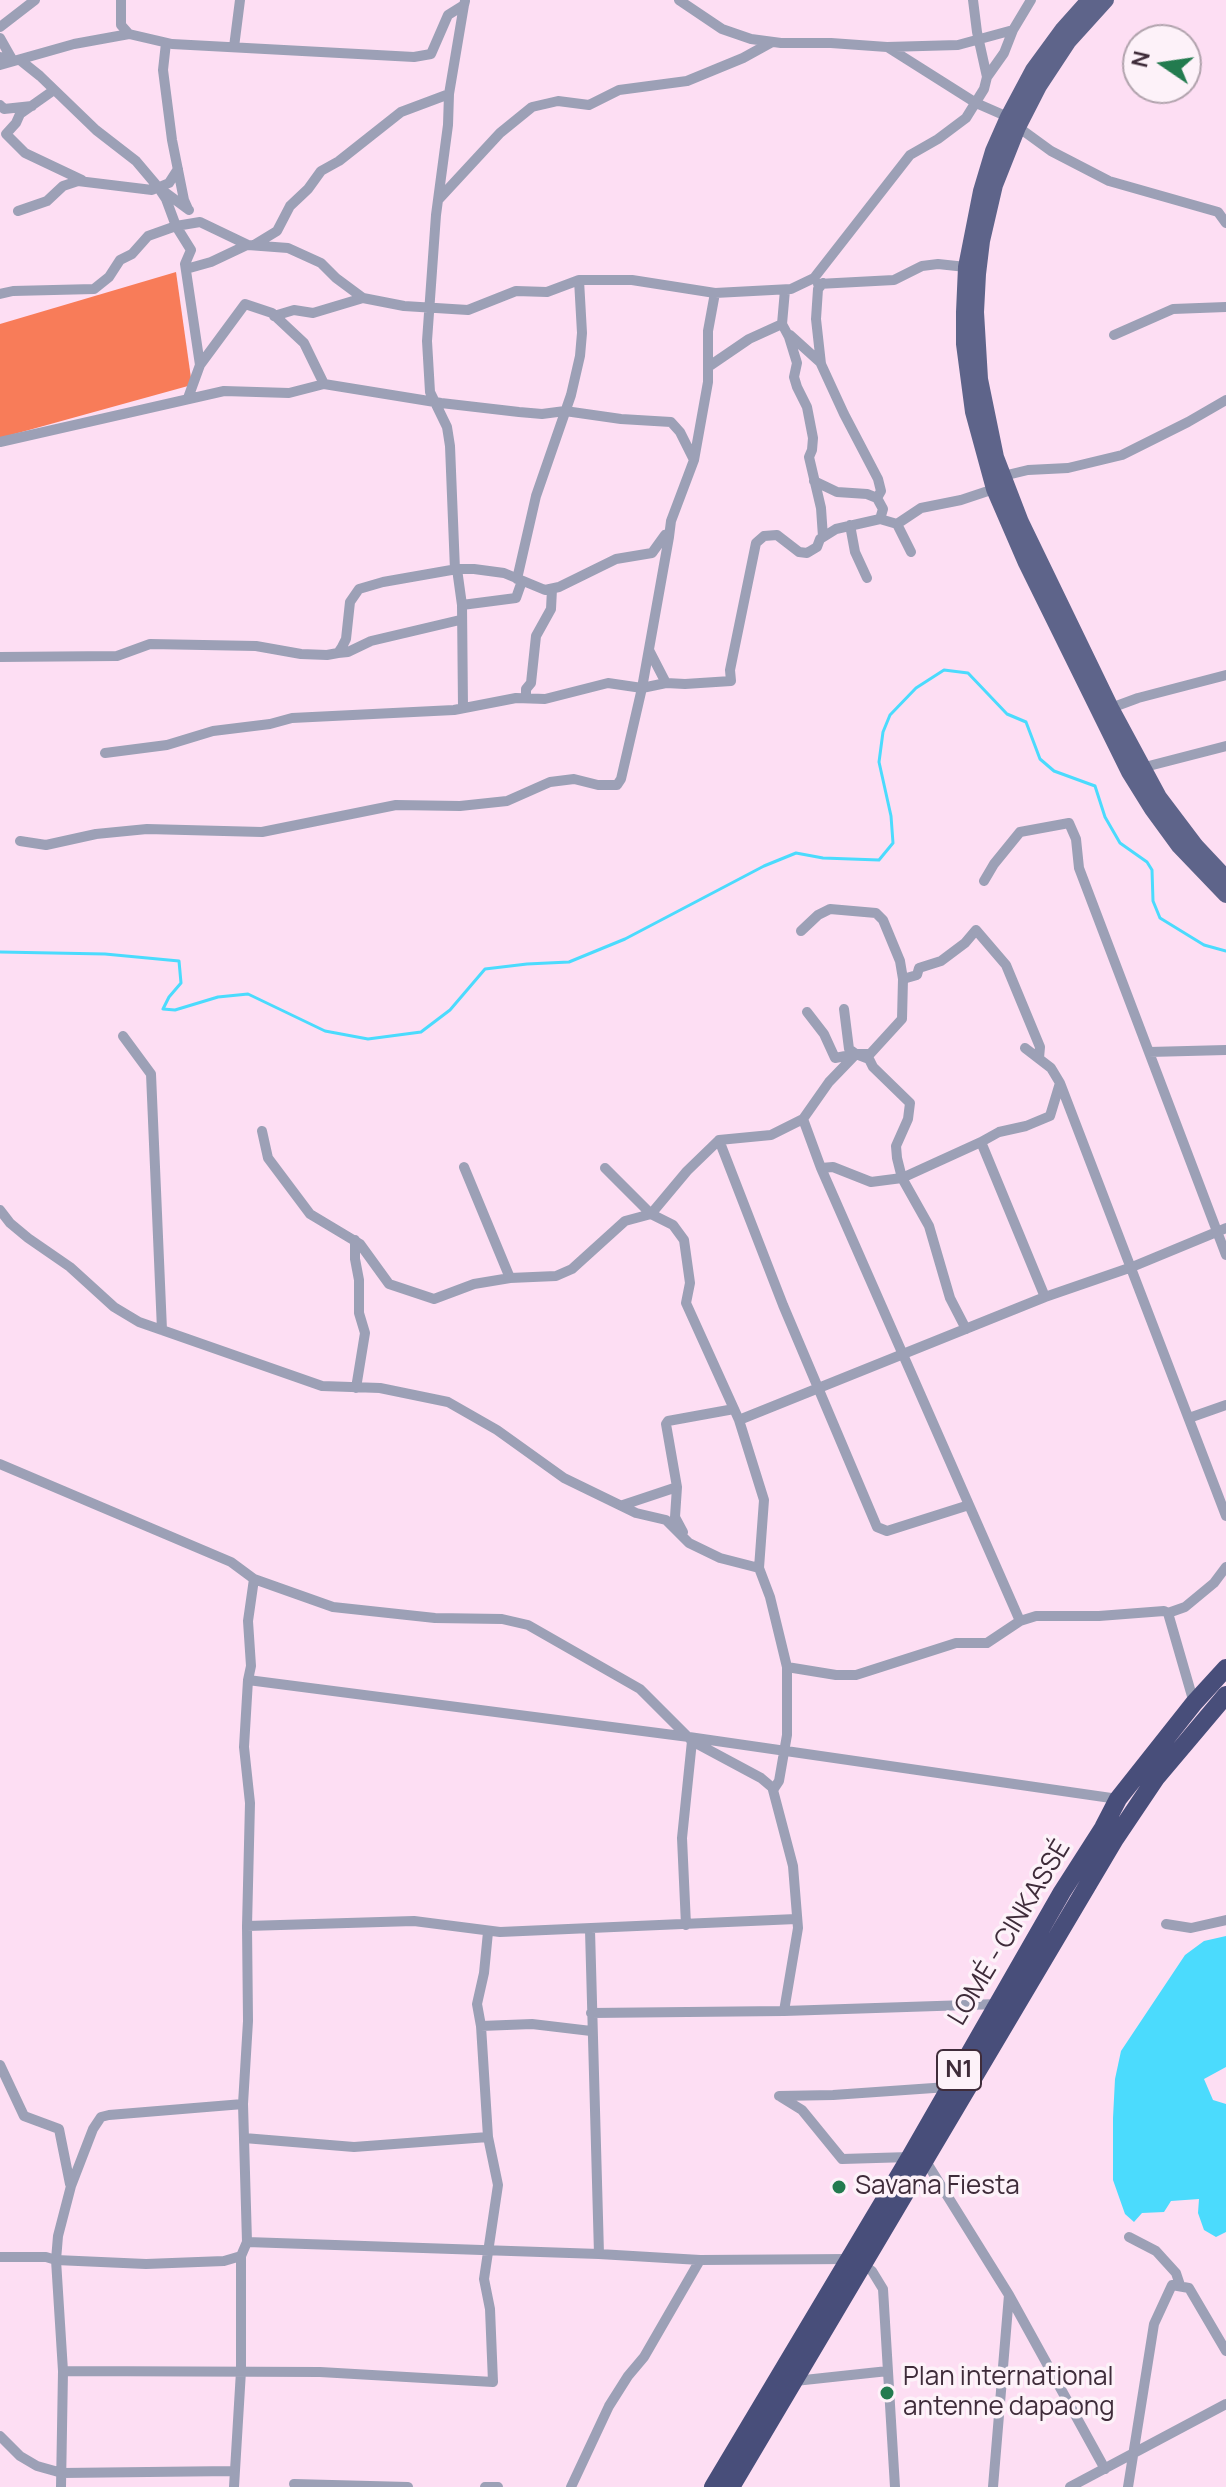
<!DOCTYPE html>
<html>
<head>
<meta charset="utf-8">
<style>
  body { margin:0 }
  #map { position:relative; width:1226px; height:2487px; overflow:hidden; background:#fddef3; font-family:Manrope,sans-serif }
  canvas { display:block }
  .north { position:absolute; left:1122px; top:24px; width:80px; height:80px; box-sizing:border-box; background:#fdf2f9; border:2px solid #b1a3ad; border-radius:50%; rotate:283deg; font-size:22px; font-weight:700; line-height:32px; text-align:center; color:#3f2c3a }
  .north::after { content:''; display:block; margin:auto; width:28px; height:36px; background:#237b4f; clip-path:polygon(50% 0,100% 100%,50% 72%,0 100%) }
</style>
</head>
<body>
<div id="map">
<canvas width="1226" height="2487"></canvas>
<div class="north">N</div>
</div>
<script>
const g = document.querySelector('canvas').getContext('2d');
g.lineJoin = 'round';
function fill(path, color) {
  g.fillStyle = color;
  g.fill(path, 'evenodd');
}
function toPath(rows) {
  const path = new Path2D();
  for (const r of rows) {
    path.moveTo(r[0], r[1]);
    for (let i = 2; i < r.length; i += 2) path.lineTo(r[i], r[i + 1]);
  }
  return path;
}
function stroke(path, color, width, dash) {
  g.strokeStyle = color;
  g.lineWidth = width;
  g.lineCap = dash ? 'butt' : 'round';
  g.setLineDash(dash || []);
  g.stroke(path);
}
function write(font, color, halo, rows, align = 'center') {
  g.font = font + ' Manrope,sans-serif';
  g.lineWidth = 7;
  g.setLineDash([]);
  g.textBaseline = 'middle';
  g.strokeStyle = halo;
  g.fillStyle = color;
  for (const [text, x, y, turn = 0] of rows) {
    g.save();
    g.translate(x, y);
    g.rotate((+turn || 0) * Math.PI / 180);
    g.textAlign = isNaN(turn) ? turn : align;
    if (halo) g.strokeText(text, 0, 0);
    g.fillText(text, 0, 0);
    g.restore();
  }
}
fill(toPath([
  [176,272,191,378,188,386,0,438,0,324]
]), '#f87c59');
fill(toPath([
  [1226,1936,1226,2067,1204,2079,1213,2100,1226,2104,1226,2232,1216,2237,1204,2230,1198,2213,1199,2199,1171,2201,1164,2212,1142,2213,1134,2222,1125,2214,1113,2180,1113,2118,1115,2079,1121,2051,1185,1955,1204,1941]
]), '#4bdbfd');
stroke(toPath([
  [0,952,105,954,179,961,181,983,169,997,163,1009,175,1010,218,997,248,994,325,1031,368,1039,421,1032,450,1010,485,969,527,964,569,962,625,939,764,866,796,853,823,858,879,860,893,843,891,816,879,762,883,732,890,715,916,688,944,670,968,673,1007,714,1026,722,1040,759,1054,771,1095,786,1105,817,1120,843,1147,862,1152,870,1153,901,1160,918,1204,945,1226,951]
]), '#4bdbfd', 3);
stroke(toPath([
  [121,0,121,25,129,34,172,44,414,57,431,54,448,15,464,5,465,1],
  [679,0,722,29,751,39,781,43,831,43,887,47,958,45,1013,30],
  [973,0,977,32,987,77],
  [0,27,35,0],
  [0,38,13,61,0,57],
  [166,43,163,70,172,140,184,200,188,209],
  [234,47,240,0],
  [889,48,976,103,1008,117],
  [20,60,40,76,96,130,136,161,158,187,189,210],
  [0,65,74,44,129,34],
  [54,90,20,114,16,123,6,134,25,153,82,180],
  [0,105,4,109,32,106],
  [1018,127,1051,151,1109,181,1218,212,1226,223],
  [158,187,166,199,176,226,191,250,185,264,200,365,245,304,272,313,304,343,324,384,441,403,519,412,542,414,565,411,621,419,671,422,680,432,694,460],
  [438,200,500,133,532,107,558,101,589,105,619,90,687,81,743,58,772,42],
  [18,211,47,201,63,186,78,181,152,190,169,183,178,169],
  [254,245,277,231,290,206,308,189,321,171,339,161,401,112,449,94],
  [186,269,211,262,247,245],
  [823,283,818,289,816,319,821,364,844,414,878,479,881,491,877,498],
  [818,284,894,280,922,266,938,264,966,267],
  [785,290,782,324,789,337,797,363,794,377,797,387,807,407,813,438,812,450,809,457,821,508,823,537],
  [0,294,13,291,94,289,109,277,120,260,132,254,148,236,176,226,200,222,248,245,288,248,321,263,336,278,363,298,404,306,468,310,516,291,547,292,579,280,632,280,715,293,791,289,814,278,910,155,938,139,966,118,984,89,987,77,1004,53,1013,30,1031,0],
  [274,316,294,310,313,313,363,298],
  [790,335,821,363],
  [1114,335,1173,309,1226,307],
  [708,367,749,339,782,324],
  [188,398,200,365],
  [0,442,224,391,289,393,324,384],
  [1003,476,1028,470,1068,468,1122,455,1188,422,1226,400],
  [814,481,837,492,867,494,877,498,883,509,880,519],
  [897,524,911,552],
  [850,525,855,552,867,578],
  [457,569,462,605,463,708],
  [455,570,450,446,447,427,430,392,427,341,436,215,448,125,449,94,464,5],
  [517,579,536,496,571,395,580,356,582,333,579,280],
  [462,605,516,598,522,581],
  [649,650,666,683],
  [338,653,348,652,371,641,460,620],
  [0,657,117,656,150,644,256,646,301,654,327,655,338,653,342,647,346,639,350,602,359,589,383,582,457,569,474,569,504,573,545,590,559,587,616,559,652,553,665,535,669,537,671,521,694,460,708,382,708,331,715,293],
  [526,698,526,689,531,683,536,636,551,609,552,589],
  [1111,708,1138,698,1226,675],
  [105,753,167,745,213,731,270,724,292,718,454,710,516,698,545,699,608,683,642,688,666,683,685,684,731,681,730,670,756,543,764,536,777,535,799,552,807,553,817,547,820,539,836,529,880,519,897,524,921,508,961,500,994,489],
  [1141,768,1226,746],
  [20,841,46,845,96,834,147,829,262,832,396,805,460,806,507,801,550,782,574,779,598,785,617,785,621,779,642,688,669,537],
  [984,881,994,864,1020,832,1069,823,1076,839,1079,868,1226,1255],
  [903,979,917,975,919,968,941,961,965,943,976,930,1006,965,1040,1047,1039,1058],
  [844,1009,849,1049,856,1054],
  [807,1012,824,1034,835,1058,856,1054,869,1059,873,1067,910,1103,908,1119,896,1146,897,1158,902,1178,929,1226,950,1298,966,1329],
  [123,1036,151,1074,162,1330],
  [1025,1048,1051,1068,1060,1083,1226,1516],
  [1149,1052,1226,1050],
  [803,1119,821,1168,833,1167,871,1182,902,1178,981,1142,1045,1297],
  [262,1131,268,1158,310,1214,360,1244,389,1284,434,1299,474,1284,510,1278,556,1276,572,1269,625,1221,651,1214,687,1171,719,1140,771,1135,803,1119,829,1082,856,1054,870,1054,902,1019,903,979,900,961,883,920,876,913,830,909,818,915,801,931],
  [719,1140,783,1305,877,1527,887,1531,969,1505],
  [981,1142,999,1132,1026,1126,1050,1116,1060,1083],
  [464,1167,510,1278],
  [605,1168,651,1214,673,1225,684,1240,690,1283,686,1303,739,1420,764,1500,759,1568],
  [821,1168,1020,1621],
  [0,1210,10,1223,28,1238,70,1267,114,1307,139,1322,322,1386,380,1388,448,1402,497,1430,564,1478,636,1513,666,1520,689,1543,720,1558,759,1568,770,1597,787,1667,836,1675,856,1675,956,1643,987,1643,1020,1621,1036,1616,1099,1616,1164,1611,1168,1613,1194,1703],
  [355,1240,355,1259,359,1280,359,1313,365,1333,356,1388],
  [1189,1418,1226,1405],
  [739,1420,1045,1297,1132,1267,1226,1228],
  [0,1464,231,1562,254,1579,333,1607,435,1618,502,1619,528,1625,640,1689,692,1741,761,1778,774,1789],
  [623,1505,677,1487],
  [683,1532,675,1517,677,1487,666,1424,668,1421,734,1409],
  [1168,1613,1185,1607,1214,1583,1226,1567],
  [248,1680,689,1737,1118,1799],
  [1166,1924,1191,1928,1226,1920],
  [686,1925,682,1838,692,1741],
  [247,1926,414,1921,500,1932,796,1919],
  [590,1930,599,2254],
  [784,2011,798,1928,793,1866,773,1790,779,1781,787,1735,787,1667],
  [591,2013,784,2011,998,2004],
  [481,2026,532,2024,591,2031],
  [0,2065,24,2116,59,2129,70,2184],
  [779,2096,833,2095,948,2087],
  [781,2097,802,2110,842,2159,910,2157],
  [244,2138,354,2147,488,2137],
  [925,2160,1009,2295,1105,2469],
  [1129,2237,1156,2251,1176,2273,1180,2285],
  [247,2242,599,2254,700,2260,849,2259],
  [0,2257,46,2257,56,2260,146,2264,224,2261,241,2256],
  [862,2264,872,2271,883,2289,895,2487],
  [63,2371,320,2372,493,2382,490,2309,484,2279,498,2185,488,2137,481,2026,477,2004,484,1973,488,1932],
  [795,2381,888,2371],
  [0,2436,20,2456,37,2466,62,2473,234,2471],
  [294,2484,408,2487],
  [61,2487,63,2371,56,2260,58,2236,71,2186,93,2129,101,2117,109,2115,243,2104],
  [234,2487,241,2371,241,2256,247,2242,243,2104,248,2021,247,1926,250,1803,244,1747,248,1680,251,1666,248,1621,254,1579],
  [485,2487,498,2487],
  [571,2487,609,2406,628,2376,644,2357,700,2260],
  [993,2487,1009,2295],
  [1070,2487,1226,2404],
  [1128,2487,1154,2324,1172,2285,1189,2288,1226,2351]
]), '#9ca0b6', 10);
stroke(toPath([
  [1089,0,1063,29,1033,70,1008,117,993,151,981,191,966,267,964,312,964,344,973,412,994,489,1026,563,1129,772,1152,809,1179,846,1226,895],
  [1106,0,1068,42,1039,86,1018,127,995,185,982,241,978,274,976,312,980,379,996,457,1021,522,1111,708,1159,797,1196,846,1226,878]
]), '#5e648a', 16);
stroke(toPath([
  [713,2487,910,2157,1062,1892,1103,1828,1118,1799,1194,1703,1226,1668],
  [731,2487,1115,1839,1156,1778,1226,1695]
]), '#484e7a', 18);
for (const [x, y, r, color] of [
  [839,2187,8,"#237b4f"],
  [887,2393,8,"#237b4f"]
]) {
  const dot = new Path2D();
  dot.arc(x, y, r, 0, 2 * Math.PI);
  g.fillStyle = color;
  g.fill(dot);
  stroke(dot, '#fdf2f9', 3);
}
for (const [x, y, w] of [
  [959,2070,44]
]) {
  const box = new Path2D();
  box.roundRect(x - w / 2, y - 20, w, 40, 6);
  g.fillStyle = '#fdf2f9';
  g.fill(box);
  stroke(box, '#3f2c3a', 2);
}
write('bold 24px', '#3f2c3a', null, [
  ["N1",959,2070]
]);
write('26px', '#3f2c3a', '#fdf2f9', [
  ["LOMÉ - CINKASSÉ",1010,1933,-59]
]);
write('26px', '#3f2c3a', '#fdf2f9', [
  ["Savana Fiesta",855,2187],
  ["Plan international",903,2378],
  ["antenne dapaong",903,2408]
], 'left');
</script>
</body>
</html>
